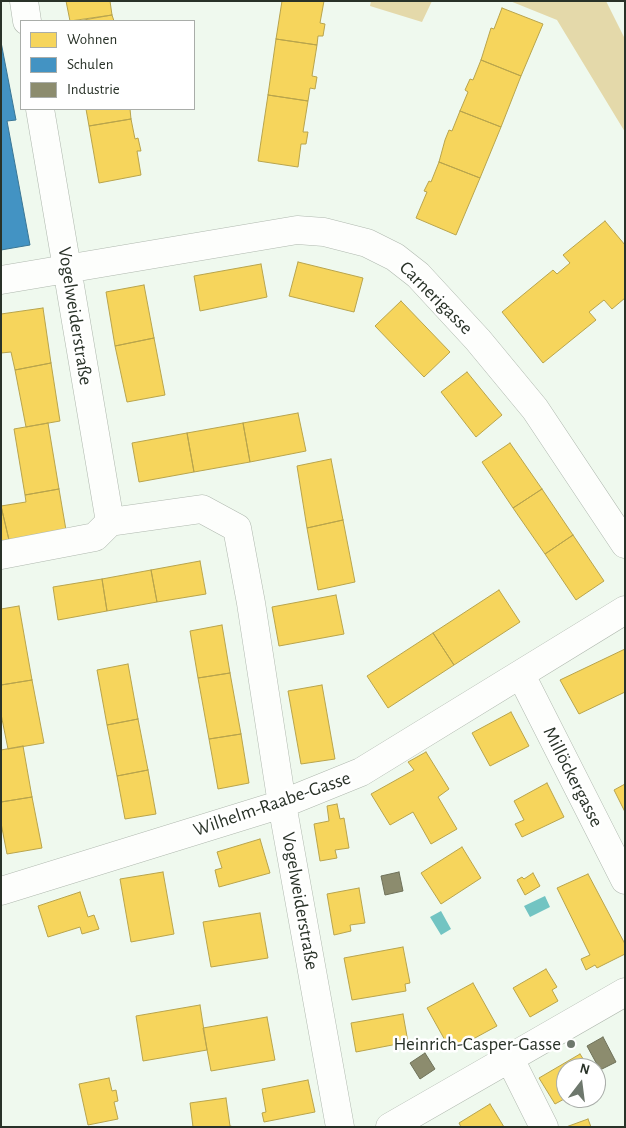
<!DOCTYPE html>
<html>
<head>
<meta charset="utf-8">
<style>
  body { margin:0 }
  #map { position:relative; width:626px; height:1128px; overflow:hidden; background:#eff9ee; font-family:"Alegreya Sans",sans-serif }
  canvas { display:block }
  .frame { position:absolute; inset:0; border:2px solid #293228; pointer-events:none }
  .legend { position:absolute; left:20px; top:20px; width:175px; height:90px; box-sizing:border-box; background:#fff; border:1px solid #a9ada9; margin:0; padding:6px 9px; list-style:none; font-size:15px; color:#293228 }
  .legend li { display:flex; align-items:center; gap:10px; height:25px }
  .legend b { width:25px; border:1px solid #a9ada9 }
  .north { position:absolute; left:556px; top:1058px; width:50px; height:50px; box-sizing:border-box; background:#fff; border:1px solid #a9ada9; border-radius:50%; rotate:15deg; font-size:14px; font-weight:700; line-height:20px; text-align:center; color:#293228 }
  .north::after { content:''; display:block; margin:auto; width:18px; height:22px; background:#6e786d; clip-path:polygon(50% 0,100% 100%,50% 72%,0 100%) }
</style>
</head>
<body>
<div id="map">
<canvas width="626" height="1128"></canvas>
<div class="frame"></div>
<ul class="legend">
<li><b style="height:14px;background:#f6d55c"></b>Wohnen</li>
<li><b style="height:14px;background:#4393c3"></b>Schulen</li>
<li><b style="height:14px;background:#8c8c6e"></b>Industrie</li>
</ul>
<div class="north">N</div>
</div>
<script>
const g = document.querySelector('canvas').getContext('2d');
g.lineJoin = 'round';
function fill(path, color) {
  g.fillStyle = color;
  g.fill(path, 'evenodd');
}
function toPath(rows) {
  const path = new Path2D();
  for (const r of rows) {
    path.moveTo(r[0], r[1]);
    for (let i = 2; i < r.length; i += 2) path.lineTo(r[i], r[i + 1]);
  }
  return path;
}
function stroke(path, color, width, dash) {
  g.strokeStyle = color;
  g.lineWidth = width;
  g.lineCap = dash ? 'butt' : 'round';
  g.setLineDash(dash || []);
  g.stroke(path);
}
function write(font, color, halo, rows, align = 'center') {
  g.font = font + ' "Alegreya Sans",sans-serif';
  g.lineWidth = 5;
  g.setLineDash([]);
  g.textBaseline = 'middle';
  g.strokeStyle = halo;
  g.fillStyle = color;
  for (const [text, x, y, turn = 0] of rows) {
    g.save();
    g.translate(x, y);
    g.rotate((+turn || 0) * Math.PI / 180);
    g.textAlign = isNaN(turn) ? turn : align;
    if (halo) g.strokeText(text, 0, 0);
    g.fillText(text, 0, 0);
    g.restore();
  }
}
fill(toPath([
  [371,1,432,1,422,22,370,6],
  [510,1,606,1,625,39,625,132,557,20]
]), '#e4d9aa');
fill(toPath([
  [545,896,550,907,530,917,524,906],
  [441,911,451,929,441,935,430,917]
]), '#72c4c2');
const homes = toPath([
  [66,1,110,1,112,15,70,21,66,1],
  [282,1,324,1,320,23,325,24,323,36,318,36,317,45,276,39,282,1],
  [502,8,543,24,521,76,481,60,491,28,494,29,502,8],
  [112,15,114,21,78,21,112,15],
  [276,39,317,45,312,76,317,77,315,89,310,88,308,101,268,95,276,39],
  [481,60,521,76,501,127,460,111,468,92,465,90,470,79,473,80,481,60],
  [268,95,308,101,303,132,308,132,306,144,301,144,298,167,258,161,268,95],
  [86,109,130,109,131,119,89,126,86,109],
  [460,111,501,127,480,178,439,162,445,140,449,130,452,131,460,111],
  [131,119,135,139,138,138,141,151,137,151,141,175,99,183,89,126,131,119],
  [439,162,480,178,456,235,416,218,427,192,424,191,429,181,431,182,439,162],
  [605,221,625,245,625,298,612,309,604,300,589,312,596,320,543,363,502,312,553,270,557,274,570,263,563,255,605,221],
  [298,262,363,278,354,312,289,296,298,262],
  [261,264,267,297,200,311,194,276,261,264],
  [144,285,154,338,115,346,106,292,144,285],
  [401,301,450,352,424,377,375,326,401,301],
  [43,308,51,363,15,370,11,352,1,353,1,314,43,308],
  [154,338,165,395,127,402,115,346,154,338],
  [51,363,60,421,26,427,15,370,51,363],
  [467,372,502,415,476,437,441,392,467,372],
  [298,413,306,451,250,462,243,423,298,413],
  [48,423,59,489,25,495,14,429,48,423],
  [243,423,250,462,194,472,187,433,243,423],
  [187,433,194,472,139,482,132,443,187,433],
  [510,443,542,489,513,508,482,462,510,443],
  [331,459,343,520,307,528,297,466,331,459],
  [59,489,66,530,9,540,1,506,26,502,25,495,59,489],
  [542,489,573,535,545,554,513,508,542,489],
  [1,506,9,540,1,541,1,506],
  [343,520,355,582,318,590,307,528,343,520],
  [573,535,604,581,576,600,545,554,573,535],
  [200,561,206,594,157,602,151,570,200,561],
  [151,570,157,602,107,611,102,579,151,570],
  [102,579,107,611,58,620,53,587,102,579],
  [499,590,520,622,454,665,433,633,499,590],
  [336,595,344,634,279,646,272,607,336,595],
  [19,606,32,680,1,685,1,609,19,606],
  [222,625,230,673,198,678,190,631,222,625],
  [433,633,454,665,388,708,367,676,433,633],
  [625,649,625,692,579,714,560,680,625,649],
  [128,664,138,719,107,725,97,670,128,664],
  [230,673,241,734,209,739,198,678,230,673],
  [32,680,44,743,8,749,1,714,1,685,32,680],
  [322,685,335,759,301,764,288,691,322,685],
  [511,712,529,746,490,766,472,733,511,712],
  [138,719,148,770,117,776,107,725,138,719],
  [241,734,249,783,218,789,209,739,241,734],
  [23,746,32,797,1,802,1,750,23,746],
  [426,752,449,789,438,797,457,829,431,844,413,812,390,825,371,794,414,770,408,762,426,752],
  [148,770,156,814,125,819,117,776,148,770],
  [547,783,564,817,522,837,515,824,524,820,514,801,547,783],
  [625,784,625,812,614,790,625,784],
  [32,797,42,848,7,854,1,823,1,802,32,797],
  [337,804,340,819,344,818,349,848,335,850,337,858,320,861,314,824,329,821,327,806,337,804],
  [260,839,270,873,219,887,215,870,222,868,217,852,260,839],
  [462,847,481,878,441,904,421,873,462,847],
  [163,872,174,934,131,942,120,879,163,872],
  [533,873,540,886,525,895,517,880,522,877,524,879,533,873],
  [588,874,625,944,625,954,597,968,595,965,586,970,581,959,590,955,557,888,588,874],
  [359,888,365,923,350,925,351,931,334,935,327,894,359,888],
  [80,892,88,917,94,915,99,929,82,934,80,927,48,937,38,906,80,892],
  [260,913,268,958,211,967,203,922,260,913],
  [403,947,410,983,405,984,406,991,352,1000,344,958,403,947],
  [546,969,557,987,552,990,558,1001,530,1017,513,988,546,969],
  [473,983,497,1026,451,1051,427,1008,473,983],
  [200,1005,207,1050,143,1061,136,1016,200,1005],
  [403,1014,408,1042,356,1052,351,1023,403,1014],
  [267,1017,275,1060,211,1071,203,1028,267,1017],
  [580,1054,589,1068,566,1068,566,1098,555,1104,539,1078,580,1054],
  [109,1078,112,1091,116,1090,118,1101,114,1102,118,1119,88,1125,79,1084,109,1078],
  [308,1080,315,1112,264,1122,262,1113,266,1112,262,1089,308,1080],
  [226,1098,230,1126,234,1127,193,1127,190,1103,226,1098],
  [490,1104,504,1127,461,1127,459,1123,490,1104],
  [588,1119,591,1127,566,1127,588,1119]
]);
fill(homes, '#f6d55c');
stroke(homes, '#b8a44c', 1);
const schools = toPath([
  [1,42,16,120,7,121,30,245,1,250,1,42]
]);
fill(schools, '#4393c3');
stroke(schools, '#3b7694', 1);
const industry = toPath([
  [399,872,403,891,385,895,381,876,399,872],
  [603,1037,616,1062,600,1070,587,1046,603,1037],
  [425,1053,435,1069,420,1079,410,1063,425,1053]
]);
fill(industry, '#8c8c6e');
stroke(industry, '#6e7159', 1);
const minor = toPath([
  [24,1,27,21],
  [40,109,110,522],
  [1,280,297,230,324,232,367,243,395,257,418,275,478,340,535,409,625,544],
  [1,555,95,537,110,522,202,509,237,528,251,603,282,804,340,1127],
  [521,675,625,880],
  [1,891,282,804,361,772,625,610],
  [509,1057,544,1127],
  [390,1127,625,992]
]);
stroke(minor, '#afb8ae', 29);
stroke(minor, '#fdfefc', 28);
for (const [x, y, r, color] of [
  [571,1044,5,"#6e786d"]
]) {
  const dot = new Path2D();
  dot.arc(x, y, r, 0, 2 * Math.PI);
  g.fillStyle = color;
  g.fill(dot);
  stroke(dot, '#fff', 2);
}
write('19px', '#293228', '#fff', [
  ["Carnerigasse",436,298,45],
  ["Vogelweiderstraße",75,316,81],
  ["Millöckergasse",573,777,63],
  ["Wilhelm-Raabe-Gasse",272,804,-19],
  ["Vogelweiderstraße",300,901,80]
]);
write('19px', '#293228', '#fff', [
  ["Heinrich-Casper-Gasse",561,1044]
], 'right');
</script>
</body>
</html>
